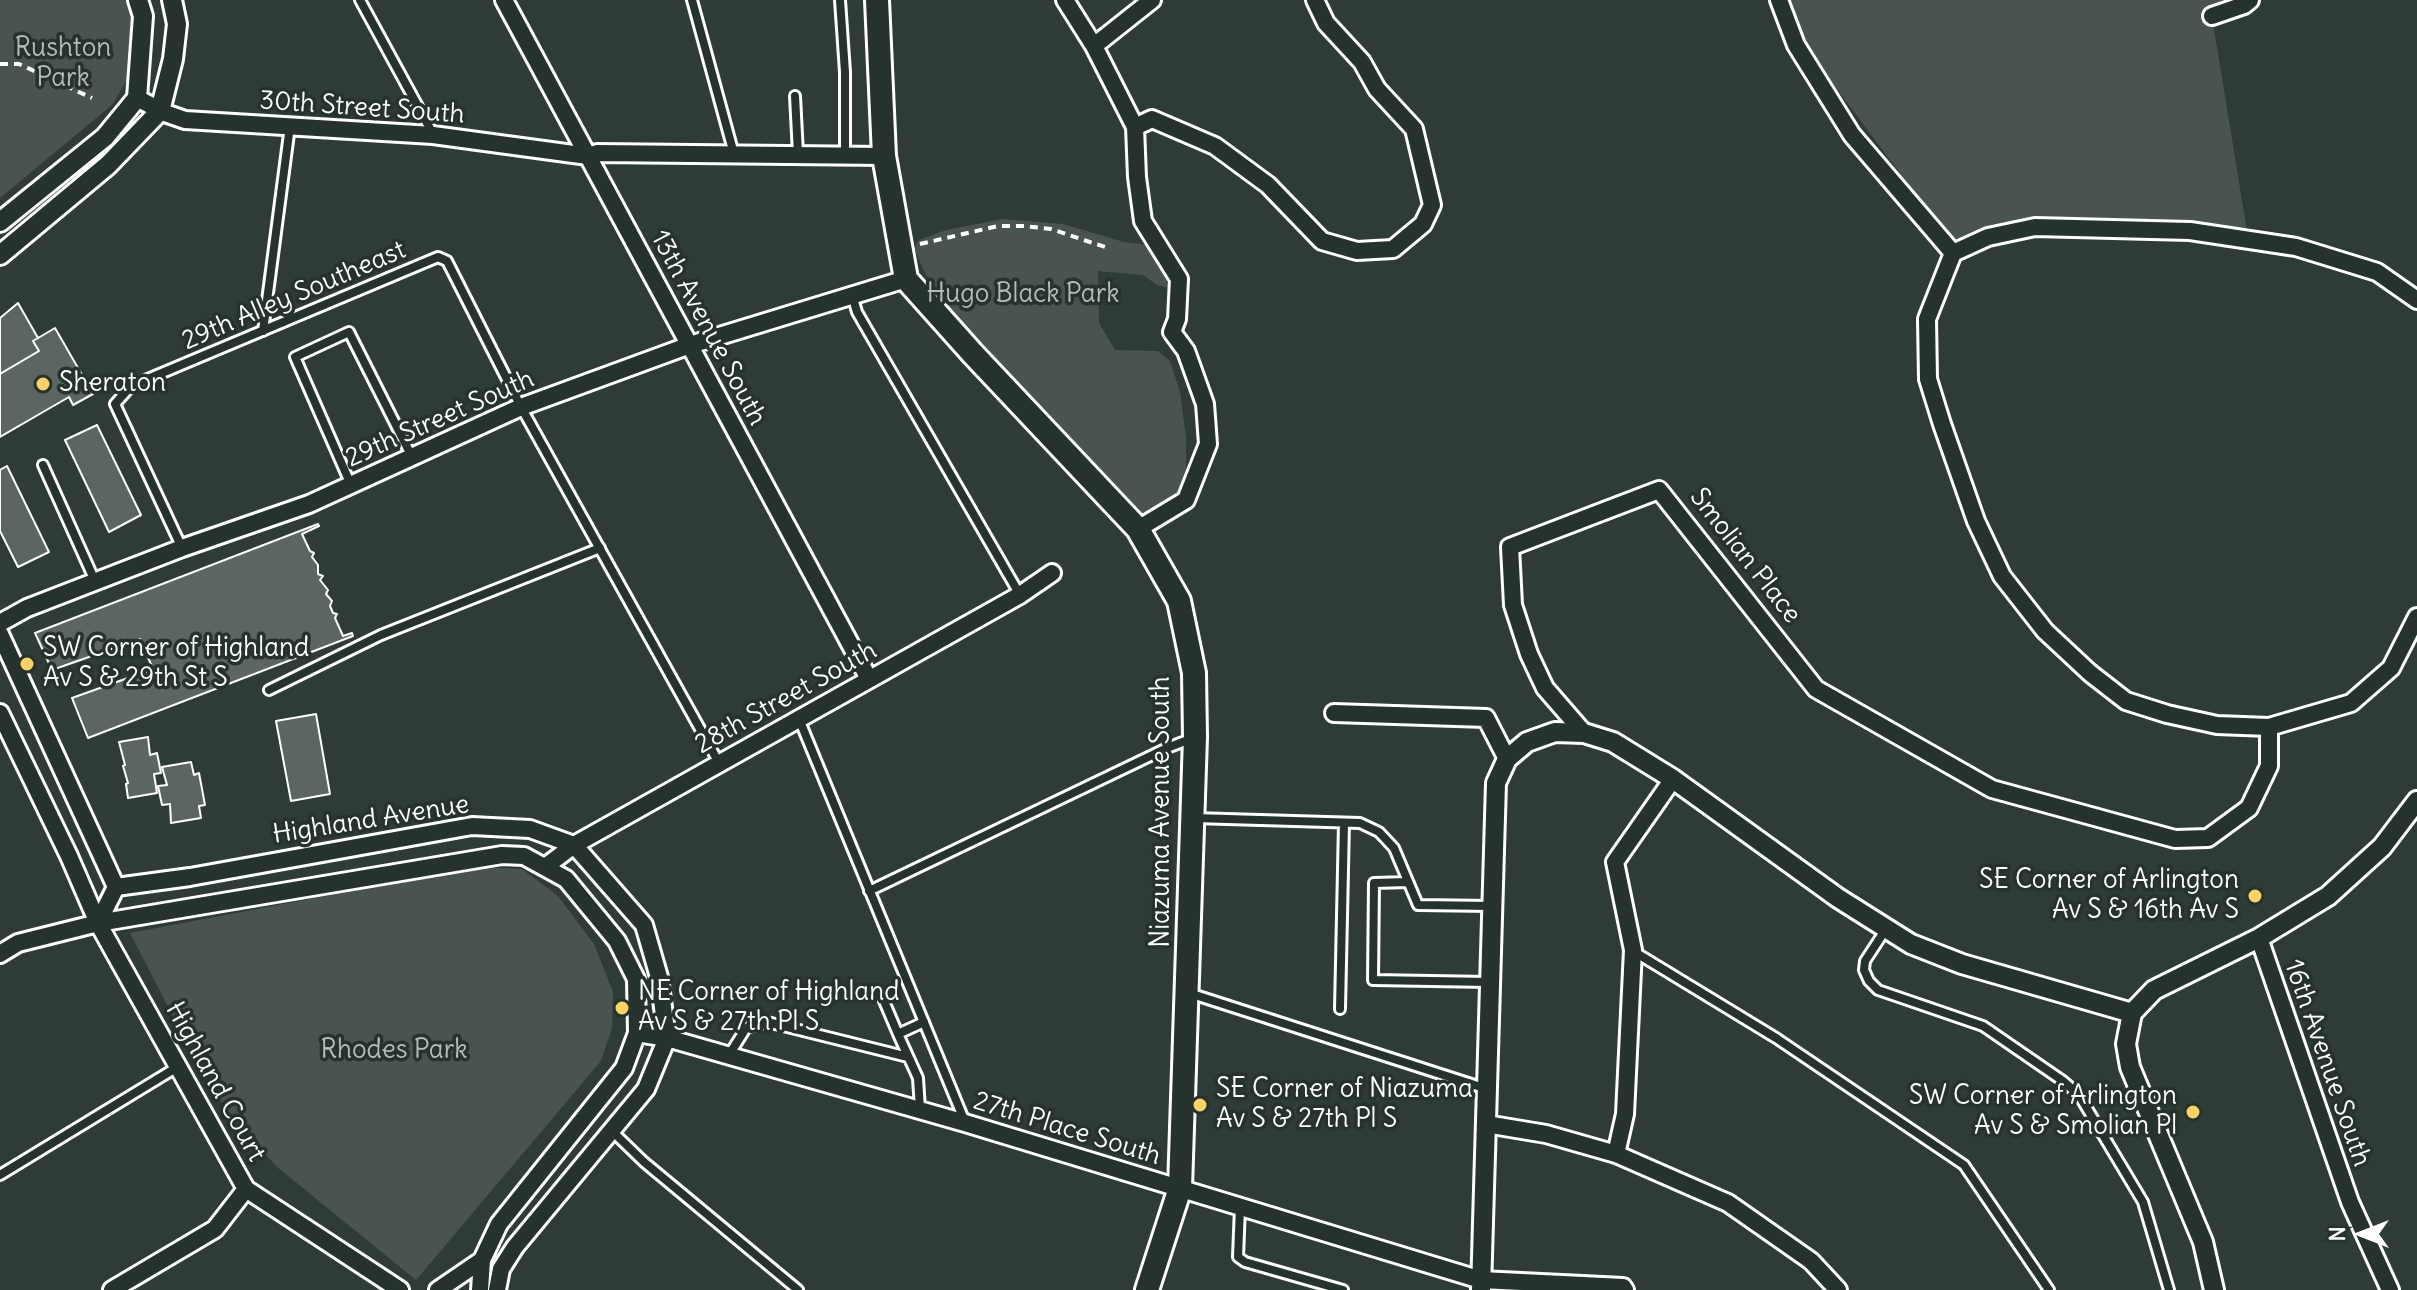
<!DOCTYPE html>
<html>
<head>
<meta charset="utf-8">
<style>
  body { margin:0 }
  #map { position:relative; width:2417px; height:1290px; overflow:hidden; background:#2f3b35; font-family:Delius,sans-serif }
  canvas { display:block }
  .north { position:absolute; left:2321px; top:1194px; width:80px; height:80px; -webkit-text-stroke:6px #26332d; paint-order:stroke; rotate:270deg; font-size:22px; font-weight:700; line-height:32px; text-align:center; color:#fff }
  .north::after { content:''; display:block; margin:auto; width:28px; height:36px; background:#fff; clip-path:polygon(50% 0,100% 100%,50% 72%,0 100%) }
</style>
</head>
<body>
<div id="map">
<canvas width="2417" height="1290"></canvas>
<div class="north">N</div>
</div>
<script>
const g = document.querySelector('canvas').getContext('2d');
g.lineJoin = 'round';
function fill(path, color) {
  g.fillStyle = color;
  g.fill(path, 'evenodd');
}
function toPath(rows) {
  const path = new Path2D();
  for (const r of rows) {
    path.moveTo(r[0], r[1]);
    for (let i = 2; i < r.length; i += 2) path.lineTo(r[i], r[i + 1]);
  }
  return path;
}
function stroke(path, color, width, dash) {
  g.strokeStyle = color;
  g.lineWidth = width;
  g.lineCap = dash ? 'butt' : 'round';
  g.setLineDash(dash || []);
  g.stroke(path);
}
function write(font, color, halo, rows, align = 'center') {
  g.font = font + ' Delius,sans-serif';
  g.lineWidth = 7;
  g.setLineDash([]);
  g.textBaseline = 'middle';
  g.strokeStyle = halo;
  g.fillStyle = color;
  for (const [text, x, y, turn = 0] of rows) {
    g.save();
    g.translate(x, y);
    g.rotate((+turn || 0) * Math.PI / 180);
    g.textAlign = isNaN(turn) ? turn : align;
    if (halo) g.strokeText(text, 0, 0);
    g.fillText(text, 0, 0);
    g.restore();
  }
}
fill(toPath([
  [0,0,130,0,135,20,134,69,112,105,0,198],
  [1786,0,2238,0,2212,17,2247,231,2033,216,1951,241,1797,36],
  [1003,219,1063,224,1124,242,1150,245,1159,257,1169,288,1157,285,1143,275,1098,271,1099,323,1115,350,1158,351,1170,361,1180,392,1186,437,1186,468,1180,496,1156,512,1137,519,943,304,923,269,914,248,919,240,946,230],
  [479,867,522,869,558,896,594,944,613,992,612,1028,601,1061,416,1280,277,1167,229,1114,198,1065,130,933]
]), '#4a544f');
const building = toPath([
  [18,303,38,338,33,341,39,351,0,374,0,318,18,303],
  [55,328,93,394,73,405,69,397,0,437,0,374,39,351,33,341,55,328],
  [97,425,141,515,109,532,65,440,97,425],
  [7,466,49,552,18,567,0,531,0,470,7,466],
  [318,524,319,526,302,534,310,551,314,553,312,557,318,565,318,574,323,576,320,580,328,590,326,594,332,601,330,606,333,613,337,614,335,618,343,636,352,633,353,636,88,738,72,698,153,669,140,639,52,670,35,633,318,524],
  [316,714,330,794,291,801,276,721,316,714],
  [148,737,150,755,157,753,161,773,154,774,157,793,128,798,126,784,128,783,123,766,125,765,119,742,148,737],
  [191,762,194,775,199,773,205,805,199,806,201,818,171,823,170,804,162,805,158,786,167,785,162,767,191,762]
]);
fill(building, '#5b6661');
stroke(building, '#fff', 2);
const service = toPath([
  [360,0,433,134],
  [692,0,734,154],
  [840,0,845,72,845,155],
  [795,96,798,154],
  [852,295,857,312,1020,595],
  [263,331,290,126],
  [43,465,95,581],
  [351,485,295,357,349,332,412,457],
  [182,548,115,404,131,386,438,257,447,261,521,407,719,763],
  [269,690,381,635,600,548],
  [799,719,965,1122],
  [1194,818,1360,823,1379,832,1394,848,1418,905,1492,906],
  [1408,882,1374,883,1373,980,1489,982],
  [869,891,1167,748,1193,738],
  [1886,929,1865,961,1864,970,1869,981,1878,990,1983,1026,2063,1081,2079,1095,2143,1202,2169,1290],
  [1633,951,1776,1038,1964,1165,2049,1290],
  [1189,993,1487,1089],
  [884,1001,898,1034],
  [1340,1009,1344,823],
  [729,1055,746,1028,767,1022,908,1057],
  [920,1109,918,1078,898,1034,924,1022],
  [612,1131,644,1162,798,1290],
  [0,1175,179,1066],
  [1240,1207,1238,1257,1245,1262,1343,1290]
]);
const minor = toPath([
  [504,0,869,679],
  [1065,0,1094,46,1152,0],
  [1779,0,1796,45,1852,135,1953,253],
  [2212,16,2244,5,2250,0],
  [1094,46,1135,127],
  [137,98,165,113,185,120,433,135,588,156,597,153,884,156],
  [1953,253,1927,319,1928,379,1942,424,1976,521,2002,576,2045,631,2090,673,2126,701,2167,714,2217,725,2269,727,2351,703,2391,668,2417,617],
  [1953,253,1988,237,2035,227,2190,231,2296,247,2377,272,2417,300],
  [1138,529,1186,500,1208,444,1205,404,1186,351,1172,332,1177,319,1179,279,1143,221,1137,177,1135,127,1152,119,1215,146,1268,185,1322,241,1357,251,1393,249,1423,224,1432,205,1414,129,1377,89,1362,62,1326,23,1315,0],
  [0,623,27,608,182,548,309,504,521,407,690,345,906,279],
  [0,634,116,887],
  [0,713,69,856,98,923,246,1189,400,1290],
  [1334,713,1486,718,1507,759],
  [1584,733,1545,688,1529,654,1513,605,1510,547,1659,490,1816,689,1992,789,2175,839,2208,838,2249,808,2269,766,2269,727],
  [545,867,574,845,1020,595,1052,573],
  [116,887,190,877,472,826,530,829,574,845,644,925,659,977,667,1038,646,1089,515,1247,501,1269,497,1290],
  [98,923,116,887],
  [2259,938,2350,1202,2390,1290],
  [0,954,18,943,98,923,502,855,524,856,566,879,617,941,636,979,637,1033,624,1068,499,1224,482,1260,480,1290],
  [637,1033,667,1038,965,1123,1481,1280,1623,1287,1625,1290],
  [1486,1124,1546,1134,1616,1154,1728,1203,1811,1261,1838,1290],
  [1616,1154,1625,1114,1633,950,1615,862,1673,779],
  [112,1290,215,1229,246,1189],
  [438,1290,482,1260]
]);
const tertiary = toPath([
  [0,222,105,137,137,98,143,16,138,0],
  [0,255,108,165,160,111,173,59,177,24,172,0],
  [1481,1290,1496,783,1507,759,1527,742,1555,732,1584,733,1613,742,1673,779,1838,898,1911,944,1962,964,2132,1013],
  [2214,1290,2203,1242,2130,1067,2126,1044,2132,1013,2154,990,2259,938,2328,896,2382,847,2417,801]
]);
const secondary = toPath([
  [877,0,884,156,906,279,973,354,1138,529,1179,601,1194,673,1195,737,1180,1188,1147,1290]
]);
stroke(service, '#fff', 14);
stroke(minor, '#fff', 22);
stroke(tertiary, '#fff', 24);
stroke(secondary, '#fff', 28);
stroke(toPath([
  [0,64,19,64,92,98],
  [920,244,998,226,1024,226,1051,229,1105,247]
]), '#fff', 4, [8, 6]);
stroke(service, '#26332d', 8);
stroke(minor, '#26332d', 16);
stroke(tertiary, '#26332d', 18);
stroke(secondary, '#26332d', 22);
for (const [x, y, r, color] of [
  [43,384,8,"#ffd166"],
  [27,664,8,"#ffd166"],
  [2255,896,8,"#ffd166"],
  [622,1008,8,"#ffd166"],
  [1200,1105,8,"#ffd166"],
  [2193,1112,8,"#ffd166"]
]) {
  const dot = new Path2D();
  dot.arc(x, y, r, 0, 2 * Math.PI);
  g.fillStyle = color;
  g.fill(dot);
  stroke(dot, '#26332d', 3);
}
write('26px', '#b7bbb9', '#26332d', [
  ["Rushton",63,49],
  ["Park",63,79],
  ["Hugo Black Park",1023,295],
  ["Rhodes Park",394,1051]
]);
write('26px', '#fff', '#26332d', [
  ["30th Street South",362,108,4],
  ["29th Alley Southeast",294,296,-23],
  ["13th Avenue South",708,328,62],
  ["29th Street South",440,419,-24],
  ["Smolian Place",1745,556,52],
  ["28th Street South",786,698,-29],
  ["Niazuma Avenue South",1162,812,-90],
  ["Highland Avenue",371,820,-9],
  ["16th Avenue South",2327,1063,71],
  ["Highland Court",215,1082,61],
  ["27th Place South",1067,1129,17]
]);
write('26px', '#fff', '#26332d', [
  ["Sheraton",59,384],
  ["SW Corner of Highland",43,649],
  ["Av S & 29th St S",43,679],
  ["SE Corner of Arlington",2239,881,"right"],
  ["Av S & 16th Av S",2239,911,"right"],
  ["NE Corner of Highland",638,993],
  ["Av S & 27th Pl S",638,1023],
  ["SE Corner of Niazuma",1216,1090],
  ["Av S & 27th Pl S",1216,1120],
  ["SW Corner of Arlington",2177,1097,"right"],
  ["Av S & Smolian Pl",2177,1127,"right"]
], 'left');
</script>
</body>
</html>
